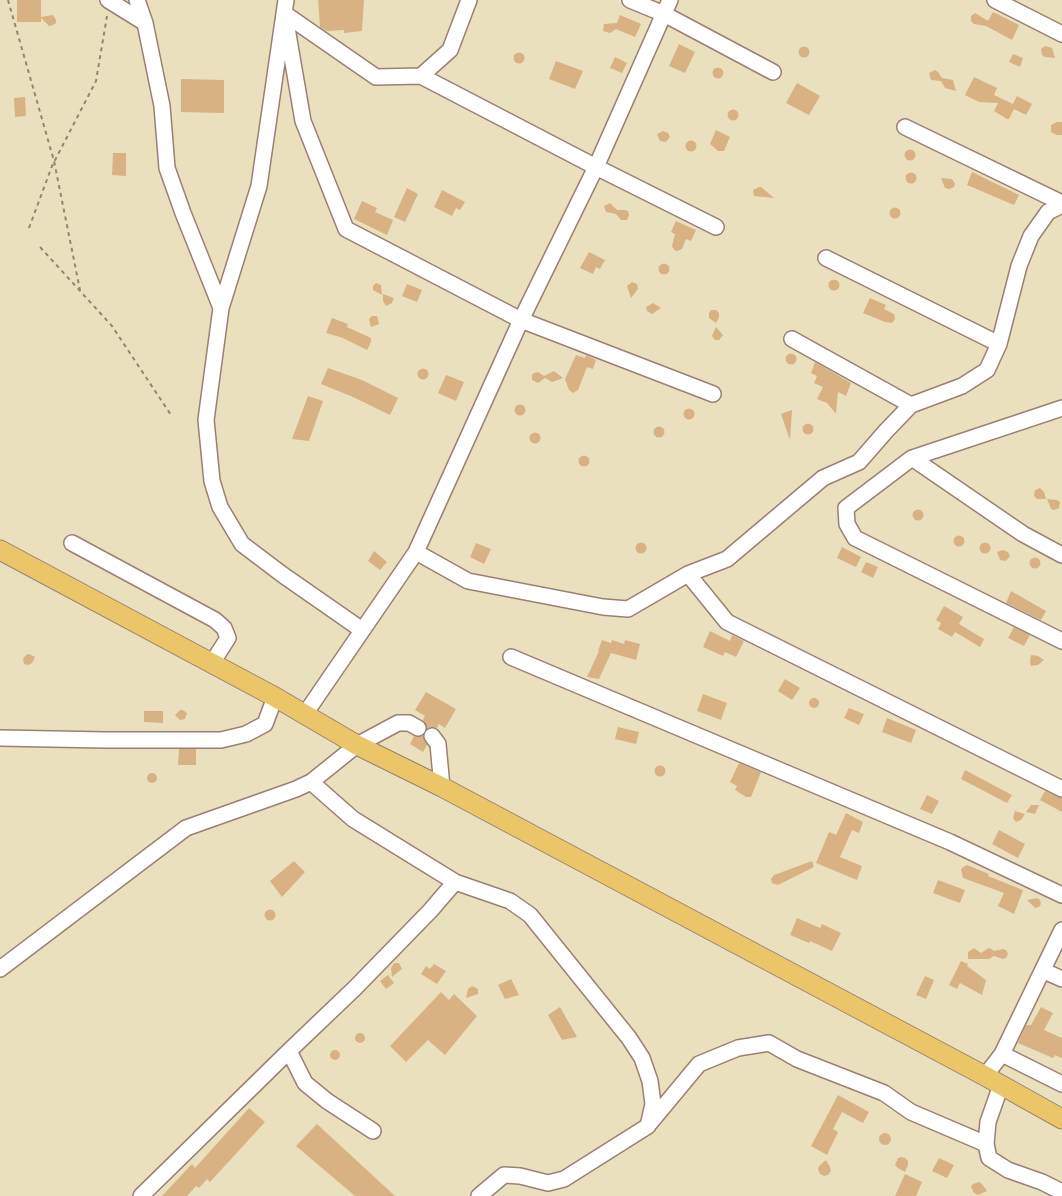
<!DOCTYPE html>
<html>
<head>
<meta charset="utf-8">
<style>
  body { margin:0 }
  canvas { display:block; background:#ebe0be }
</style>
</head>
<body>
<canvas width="1062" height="1196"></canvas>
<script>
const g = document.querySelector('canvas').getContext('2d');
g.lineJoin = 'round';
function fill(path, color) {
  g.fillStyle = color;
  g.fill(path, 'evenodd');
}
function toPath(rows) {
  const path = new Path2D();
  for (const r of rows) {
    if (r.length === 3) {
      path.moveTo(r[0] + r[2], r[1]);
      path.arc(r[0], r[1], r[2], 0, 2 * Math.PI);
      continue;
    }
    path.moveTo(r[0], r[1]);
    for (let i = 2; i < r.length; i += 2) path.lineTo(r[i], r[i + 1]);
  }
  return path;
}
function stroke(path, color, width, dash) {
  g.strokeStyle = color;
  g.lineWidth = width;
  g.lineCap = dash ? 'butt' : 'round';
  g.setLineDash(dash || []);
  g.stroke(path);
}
fill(toPath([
  [17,0,41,0,41,17,53,15,56,20,56,23,53,25,49,26,41,18,41,22,17,22],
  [318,0,364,0,362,31,344,33,344,30,327,31,320,27],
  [993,12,1019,25,1012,40,986,26,974,24,971,21,971,16,975,13,988,21],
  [620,15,641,24,635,37,616,29,610,33,603,31,604,24,617,23],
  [679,44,695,52,685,73,669,66],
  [1045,46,1052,48,1055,58,1045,57,1042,55,1041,49],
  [804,52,5.5],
  [519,58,5.5],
  [1013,54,1023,58,1020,67,1009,62],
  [615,57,627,63,622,73,610,68],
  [556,61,583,71,575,89,549,79],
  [718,73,5.5],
  [935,70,938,72,942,78,953,80,956,91,945,88,941,81,931,80,929,73],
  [974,77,997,88,994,95,1013,104,1017,96,1032,104,1026,115,1014,109,1009,119,1007,119,994,111,998,103,979,102,965,95],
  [181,79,224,80,224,113,181,112],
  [797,83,820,96,809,115,786,103],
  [25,97,26,116,15,117,14,98],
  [733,115,5.5],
  [1057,122,1062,122,1062,135,1057,135,1051,132,1051,125],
  [716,130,730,137,724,151,718,151,710,144],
  [663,131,668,133,670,137,666,142,660,141,657,134],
  [691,146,5.5],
  [910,155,5.5],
  [113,153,126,153,126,176,112,175],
  [972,172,1019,195,1014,205,967,185],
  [911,178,5.5],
  [941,178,952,179,955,184,954,187,949,189,945,188],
  [759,187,761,187,774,198,754,196,753,190],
  [407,188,418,194,405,222,394,217],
  [442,190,465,202,460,210,456,208,452,216,434,207],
  [362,201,377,208,375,212,393,220,387,235,354,219],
  [610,203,617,210,625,210,628,211,629,215,627,220,621,220,616,214,606,212,604,206],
  [895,213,5.5],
  [676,221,696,230,691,241,686,239,682,249,677,251,674,250,672,246,675,234,671,232],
  [589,252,605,260,600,269,596,267,593,274,580,268],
  [664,269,5.5],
  [834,285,5.5],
  [632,282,637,284,638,289,631,298,627,286],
  [376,283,381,285,382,295,373,290,373,286],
  [407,284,422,290,417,302,402,296],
  [383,294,394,298,392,303,386,306,383,301],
  [870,298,886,305,884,309,894,314,895,319,892,323,885,322,863,313],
  [653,303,661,308,652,314,647,311,646,307],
  [711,310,716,310,719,313,719,317,716,323,709,318,709,313],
  [372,316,377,316,379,324,371,327,369,319],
  [332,318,348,324,347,327,371,338,371,342,367,350,343,338,326,333],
  [716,327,723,335,719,340,715,340,712,336],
  [791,359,5.5],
  [576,355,585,358,586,355,596,360,593,369,587,367,578,390,573,393,569,390,565,379],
  [815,362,851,383,846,396,838,392,836,414,827,403,817,399,823,387,814,383,817,376,811,373],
  [328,368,362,380,398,398,390,415,353,397,321,384],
  [423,374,5.5],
  [554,371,563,378,552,382,545,378,538,383,532,380,532,375,534,373,538,372,544,376],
  [446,375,464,382,456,401,438,393],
  [308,396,323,401,309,441,292,439],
  [520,410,5.5],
  [689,414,5.5],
  [792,410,790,440,781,414],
  [808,429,5.5],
  [659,432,5.5],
  [535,438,5.5],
  [584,461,5.5],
  [1040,488,1044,492,1046,499,1037,499,1034,496,1035,490],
  [1047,499,1057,500,1060,502,1059,508,1054,510,1051,509],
  [918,515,5.5],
  [959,541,5.5],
  [985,548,5.5],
  [641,548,5.5],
  [476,543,491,549,484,564,470,557],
  [842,547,861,557,856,567,837,558],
  [1003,550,1008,552,1010,556,1006,561,1000,560,997,552],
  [374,551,387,562,380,570,368,561],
  [1035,563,5.5],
  [866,562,878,567,873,578,861,572],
  [1011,591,1046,611,1041,620,1006,603],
  [944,606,963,617,959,624,984,639,980,647,955,632,952,637,938,629,941,623,936,620],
  [1014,627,1030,635,1024,646,1008,638],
  [710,631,730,641,732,635,744,641,736,657,725,652,723,656,703,647],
  [602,640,611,643,612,640,624,644,625,640,640,644,636,660,611,653,599,679,587,677,599,651,598,651],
  [29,654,35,657,32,663,28,665,24,664,23,659,26,655],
  [1031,655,1038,656,1044,660,1038,665,1031,666,1030,662],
  [785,679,800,688,792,700,778,691],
  [426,692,456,709,445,728,439,724,437,728,431,727,427,728,423,720,425,716,415,710],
  [703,694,727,703,721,720,697,711],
  [814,703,5],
  [849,708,864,714,859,725,844,718],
  [180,710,183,710,187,713,185,719,180,720,175,715],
  [144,711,163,711,163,723,144,722],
  [887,718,916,730,911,743,882,732],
  [618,727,639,732,636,744,615,739],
  [414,736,423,736,427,745,423,752,410,744],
  [179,749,196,749,196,765,178,765],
  [739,763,761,772,751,797,746,797,735,790,737,786,730,782],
  [660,771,5.5],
  [965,770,1012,795,1007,803,961,779],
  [152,778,5],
  [1045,791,1062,798,1062,812,1040,800],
  [927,795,939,801,932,814,920,809],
  [1031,805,1039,805,1035,814,1026,812],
  [1015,811,1025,814,1021,820,1016,822,1013,818],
  [846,813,863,822,859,833,852,830,840,857,862,866,857,880,816,863,829,832,836,835],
  [999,830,1025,844,1018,858,992,844],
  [294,861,305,872,282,897,270,881],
  [812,861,814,867,778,885,772,883,771,879,774,875],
  [967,865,989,874,988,876,1023,890,1014,914,998,906,1004,893,963,878,961,870,963,867],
  [938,880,965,890,960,903,933,893],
  [1037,898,1040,900,1041,904,1039,907,1035,908,1027,900],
  [270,915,5.5],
  [797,918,820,928,822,924,841,933,832,951,810,941,809,943,790,935],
  [974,948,981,953,987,949,990,948,994,951,1003,949,1006,950,1008,954,1006,958,1003,959,994,956,989,959,968,959,968,952],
  [961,961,968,964,967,966,986,980,982,995,960,983,957,989,949,985],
  [394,963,399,963,402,969,392,977,391,968],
  [434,964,446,971,437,984,421,974,426,966,430,969],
  [388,975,394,983,386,989,380,981],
  [925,976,934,980,926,999,916,995],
  [511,979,519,995,505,999,498,985],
  [472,986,478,989,478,994,466,998,468,989],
  [441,992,449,1000,454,994,477,1016,445,1055,428,1040,406,1062,390,1046],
  [560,1007,577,1037,562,1040,548,1015],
  [1041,1007,1053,1013,1044,1030,1062,1038,1062,1058,1055,1055,1053,1058,1018,1043,1026,1025,1031,1025],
  [360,1038,5],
  [335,1055,5],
  [838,1095,869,1112,863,1123,842,1112,833,1129,838,1132,827,1155,811,1146],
  [249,1108,265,1122,210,1182,207,1179,199,1188,196,1186,187,1196,162,1196,192,1164,195,1168],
  [317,1124,395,1196,355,1196,296,1146],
  [885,1139,6],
  [901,1157,905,1158,908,1161,908,1165,905,1172,898,1168,895,1165,898,1158],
  [939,1158,954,1165,947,1178,932,1171],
  [826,1160,830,1167,831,1171,828,1175,824,1176,820,1174,818,1169,820,1165],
  [905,1174,922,1182,916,1196,895,1196],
  [979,1182,982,1184,987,1191,978,1195,974,1193,971,1187,973,1184]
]), '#d8b282');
const minor = toPath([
  [108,0,145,23],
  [137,0,145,23,162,106,167,168,183,213,221,308],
  [286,0,259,186,221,308,206,420,212,481,220,507,242,544,283,575,362,630],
  [630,0,664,14,773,72],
  [995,0,1062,34],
  [285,14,376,77,421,76,450,50,469,0],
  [287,28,303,121,346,229,521,320,713,394],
  [421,76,596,167,716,227],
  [905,127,1062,203],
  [826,258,999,344],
  [792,339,911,405],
  [1062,408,912,458,846,508,847,524,855,538,1062,641],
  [912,458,1023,534,1062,555],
  [72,543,215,620,224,628,228,638,212,663],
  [416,552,468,581,603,607,628,609,688,574,727,559,823,478,859,462,886,431,911,405,962,386,987,370,999,344,1019,266,1031,236,1048,212,1062,205],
  [688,574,727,622,1062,789],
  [511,657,950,842,1062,895],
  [305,714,416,552,521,320,596,167,670,0],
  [432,736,438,744,442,787],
  [0,738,105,740,221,740,246,734,265,724,275,697],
  [311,782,353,819,455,882,510,901,530,915,629,1038,642,1058,650,1081,653,1104,648,1126,564,1179,548,1183,520,1176,504,1175,479,1196],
  [0,969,186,828,296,789,311,782,357,745,398,723,409,723,418,728],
  [1044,971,1062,979],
  [289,1051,305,1083,327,1101,373,1131],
  [1002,1054,1062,1084],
  [985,1076,1002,1054,1062,930],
  [1001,1085,988,1122,986,1144,989,1158,1008,1170,1042,1182,1062,1192],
  [650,1123,699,1064,738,1048,769,1043,797,1059,884,1093,911,1112,986,1144],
  [141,1196,289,1051,355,988,430,911,455,882]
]);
const major = toPath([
  [0,550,275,697,357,745,442,787,985,1076,1062,1119]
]);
stroke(minor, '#9a8074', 18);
stroke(major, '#9a8074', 21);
stroke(toPath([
  [8,0,54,161,80,290],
  [29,228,52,166,96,81,107,16],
  [40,247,112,326,171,415]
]), '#9a8074', 2, [4, 4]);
stroke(minor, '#fff', 15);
stroke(major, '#ebc669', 19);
</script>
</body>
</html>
